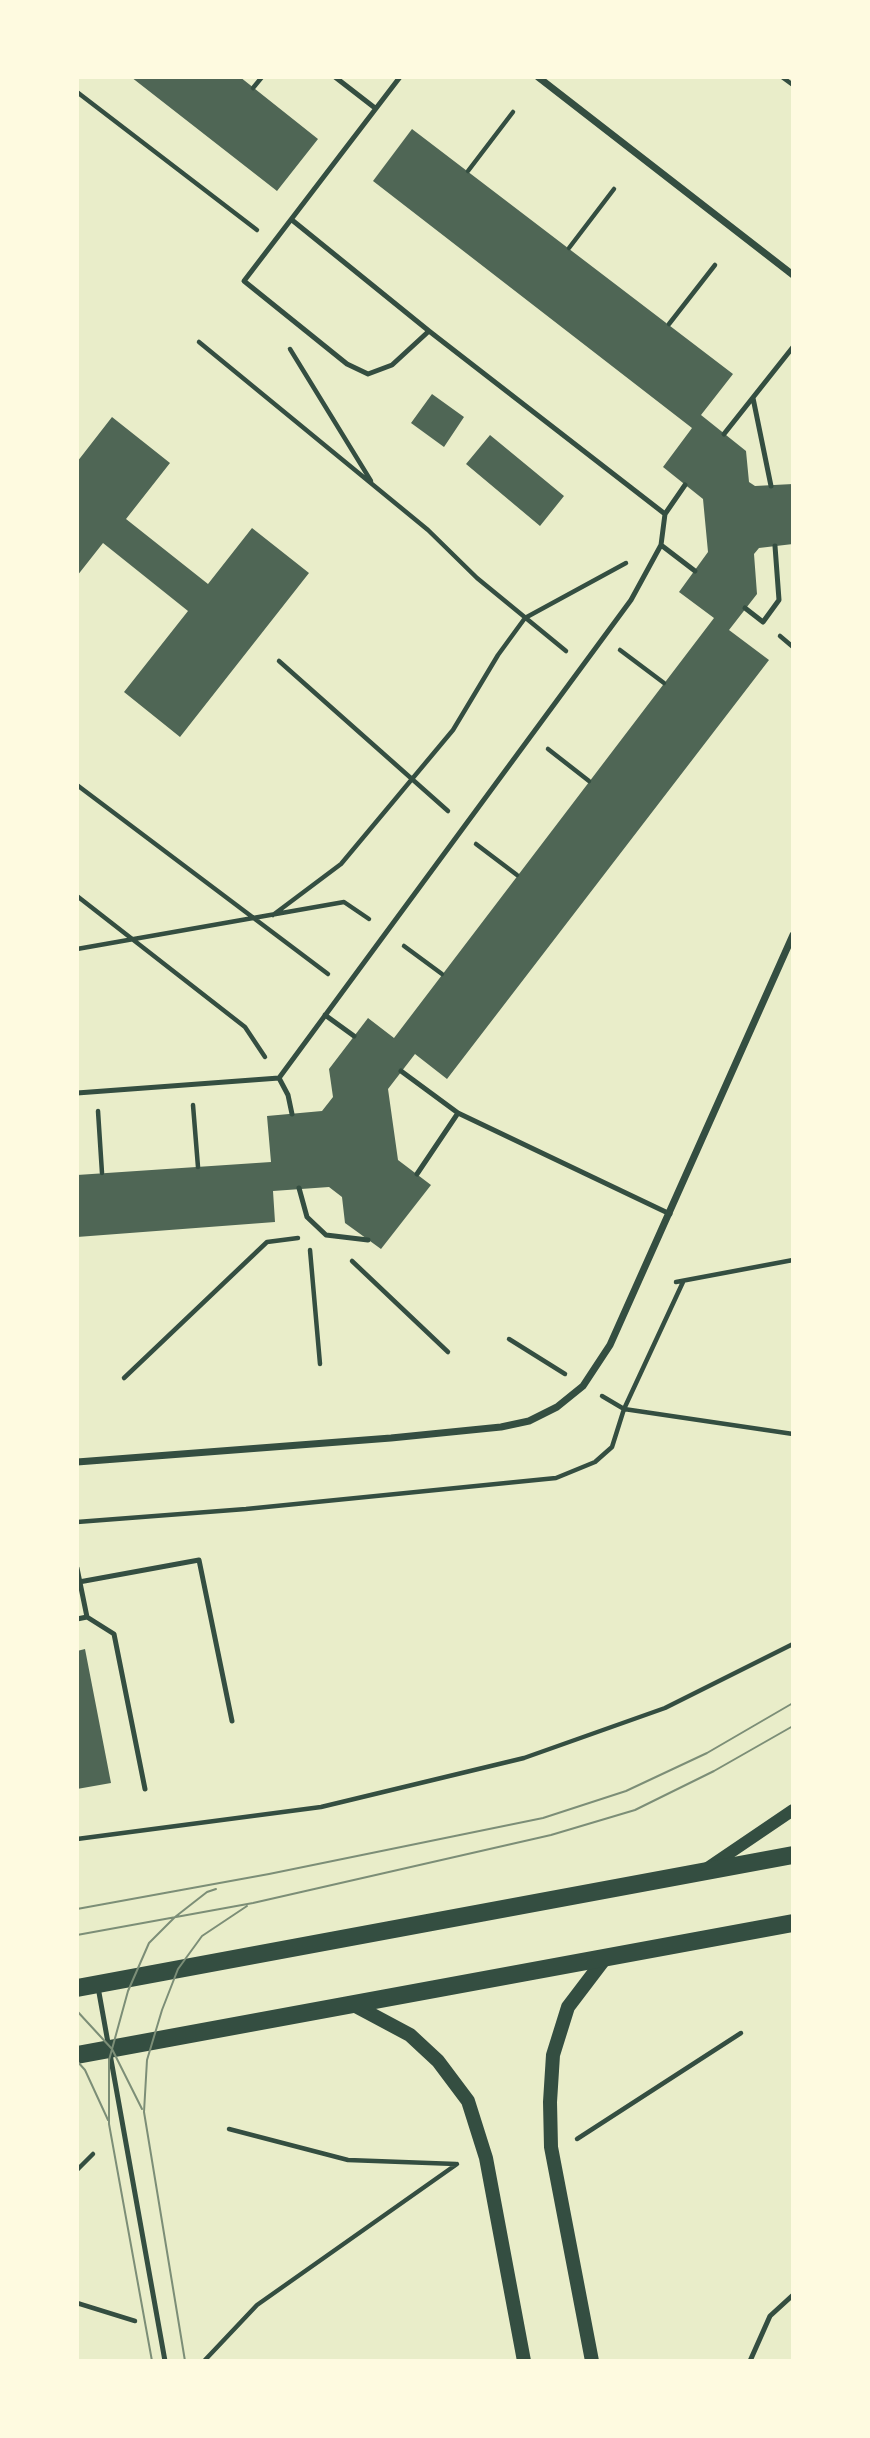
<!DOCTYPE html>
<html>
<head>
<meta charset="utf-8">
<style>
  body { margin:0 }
  #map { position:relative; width:870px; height:2438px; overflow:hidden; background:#e9edc9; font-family:"Alegreya Sans",sans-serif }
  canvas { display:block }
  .frame { position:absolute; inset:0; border:79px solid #fefae0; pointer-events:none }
</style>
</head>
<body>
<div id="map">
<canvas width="870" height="2438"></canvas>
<div class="frame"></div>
</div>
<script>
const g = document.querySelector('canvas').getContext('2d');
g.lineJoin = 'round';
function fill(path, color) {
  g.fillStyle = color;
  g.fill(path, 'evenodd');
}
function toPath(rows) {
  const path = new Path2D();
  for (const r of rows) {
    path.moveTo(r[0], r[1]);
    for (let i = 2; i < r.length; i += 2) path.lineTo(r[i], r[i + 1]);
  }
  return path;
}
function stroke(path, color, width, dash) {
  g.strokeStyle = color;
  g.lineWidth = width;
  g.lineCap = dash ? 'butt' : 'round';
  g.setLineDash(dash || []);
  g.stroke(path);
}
fill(toPath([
  [131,77,240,77,318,139,277,191],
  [412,129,733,374,701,415,746,451,749,482,755,486,793,484,793,544,759,548,754,554,757,594,729,630,769,660,447,1079,415,1054,388,1089,398,1160,431,1185,381,1249,345,1223,342,1197,329,1187,273,1191,275,1222,77,1237,77,1175,271,1162,267,1116,322,1111,333,1097,329,1069,368,1018,394,1038,714,618,679,592,708,552,703,499,663,467,692,428,373,181],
  [432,394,464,417,444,447,411,423],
  [112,417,170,463,126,519,208,584,252,528,309,573,180,737,124,692,188,611,103,543,77,576,77,462],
  [490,435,564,496,540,526,466,464],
  [85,1649,111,1783,77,1789,77,1651]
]), '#4f6655');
stroke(toPath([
  [782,77,793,85],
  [253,88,262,77],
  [77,92,257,230],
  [468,171,513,112],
  [569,248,614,189],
  [669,324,715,265],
  [199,342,428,530,477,578,566,651],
  [290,349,371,481],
  [780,636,793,647],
  [620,650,664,683],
  [279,661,448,811],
  [548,749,589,781],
  [77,785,328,974],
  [476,844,517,875],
  [77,896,245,1027,265,1057],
  [273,915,341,864,453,730,498,655,525,618,626,563],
  [404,946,442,974],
  [77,949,344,902,369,919],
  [193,1105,198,1167],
  [98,1111,102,1173],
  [310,1250,320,1364],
  [352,1261,448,1352],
  [676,1282,793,1260],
  [509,1339,565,1374],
  [124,1378,267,1242,298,1238],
  [602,1396,624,1409,793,1434],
  [77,1522,246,1509,556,1478,595,1462,612,1447,624,1409,683,1282],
  [77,1839,321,1807,524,1758,665,1708,793,1644],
  [229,2129,348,2160,456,2164],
  [577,2139,741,2033],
  [77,2170,93,2154],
  [77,2303,135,2321],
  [205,2360,257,2305,457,2164]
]), '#344e41', 4.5);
stroke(toPath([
  [335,77,375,108],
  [400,77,244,281,347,364,368,374,392,365,429,331,665,514],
  [292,220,429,331],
  [753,398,771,486],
  [724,434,793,347],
  [661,545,695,571],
  [745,608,763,622,779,600,775,546],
  [325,1015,354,1036],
  [401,1071,458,1113],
  [279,1078,288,1095,292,1114],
  [77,1093,279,1078,631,600,661,545,665,514,685,485],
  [417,1174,458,1113,670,1214],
  [299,1188,307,1217,326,1235,368,1240],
  [77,1568,87,1617,77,1619],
  [79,1582,199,1560,232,1721],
  [87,1617,114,1634,145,1789],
  [98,1987,165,2361],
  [750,2361,770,2316,793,2295]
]), '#344e41', 5);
stroke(toPath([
  [538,77,793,275],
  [77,1462,391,1438,501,1427,529,1421,557,1407,583,1386,610,1345,793,935]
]), '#344e41', 7);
stroke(toPath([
  [706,1869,793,1810]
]), '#344e41', 12);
stroke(toPath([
  [352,2004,410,2035,438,2061,468,2101,486,2158,524,2361],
  [592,2361,551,2147,550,2102,553,2055,568,2007,606,1957]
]), '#344e41', 14);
stroke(toPath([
  [77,1988,793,1855],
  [77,2055,793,1923]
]), '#344e41', 18);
stroke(toPath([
  [77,1909,269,1874,543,1818,626,1791,707,1753,793,1703],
  [77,1935,253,1903,551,1835,635,1810,714,1771,793,1726],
  [77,2011,112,2049,142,2109],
  [77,2061,85,2070,108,2120],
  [152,2361,109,2124,109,2060,128,1991,149,1943,175,1917,207,1892,216,1889],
  [185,2361,144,2112,147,2060,162,2010,178,1969,202,1936,247,1906]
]), '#7c8e77', 2);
</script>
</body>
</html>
